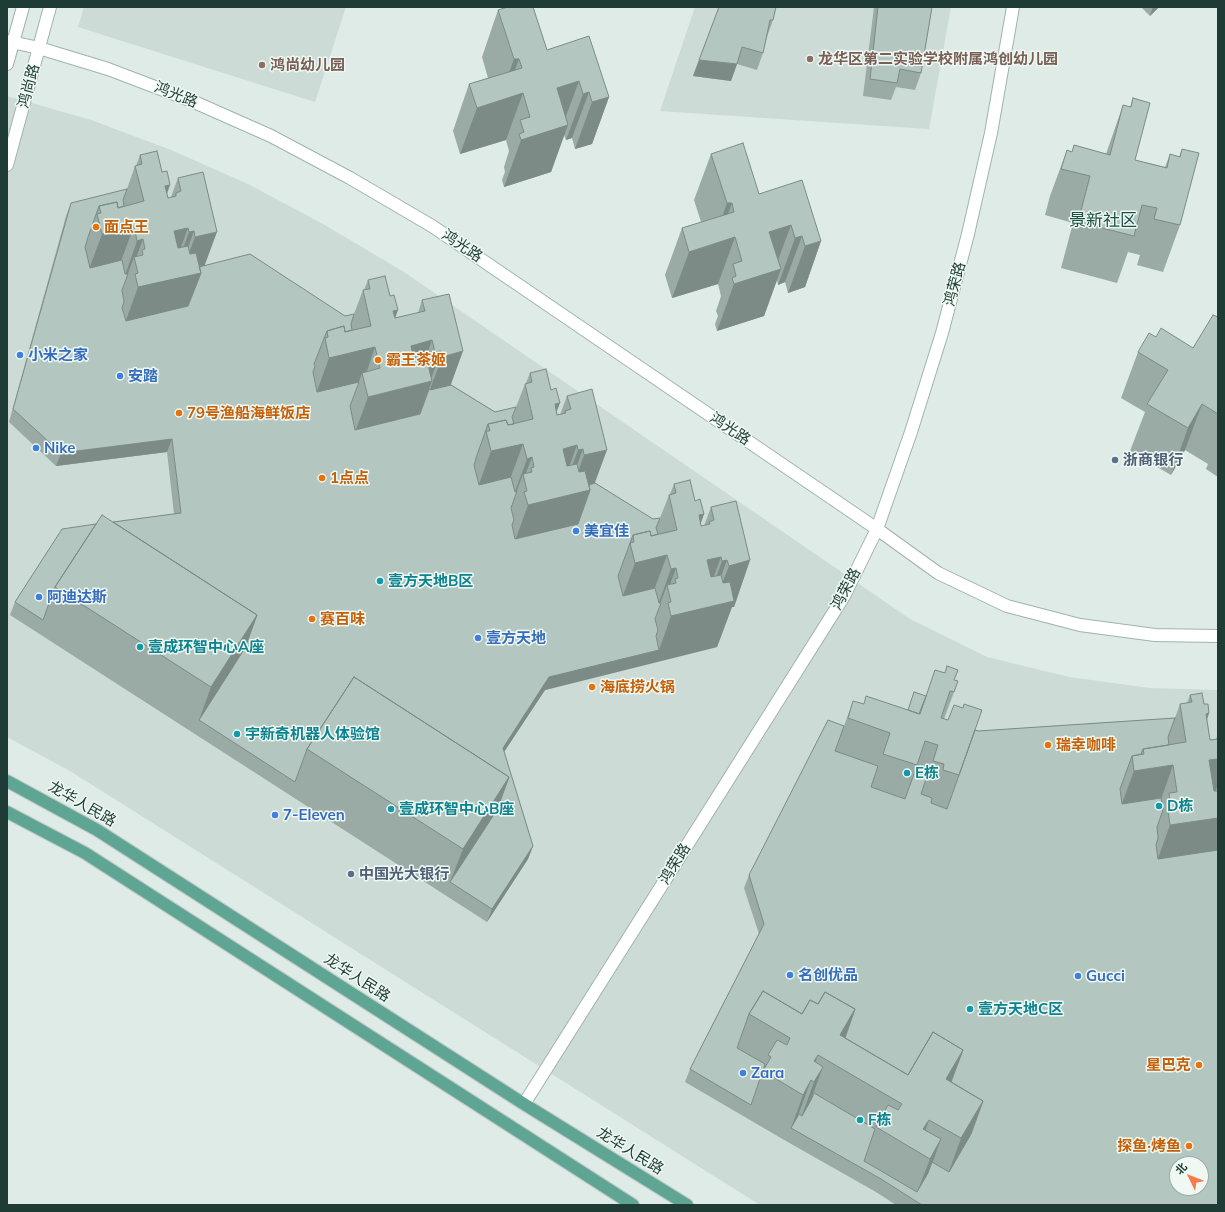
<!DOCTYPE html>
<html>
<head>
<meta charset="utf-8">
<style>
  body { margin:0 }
  #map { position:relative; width:1225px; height:1212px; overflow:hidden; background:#deebe6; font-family:Mulish,"Noto Sans SC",sans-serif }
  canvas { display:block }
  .frame { position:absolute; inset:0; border:8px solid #1e3c35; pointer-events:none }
  .north { position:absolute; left:1169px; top:1156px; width:40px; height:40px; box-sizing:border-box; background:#eff8f3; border:1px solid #9bada7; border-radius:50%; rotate:313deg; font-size:11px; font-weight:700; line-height:16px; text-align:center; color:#1e3c35 }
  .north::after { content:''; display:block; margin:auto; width:14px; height:18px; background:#fe794a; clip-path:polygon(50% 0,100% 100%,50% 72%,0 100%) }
</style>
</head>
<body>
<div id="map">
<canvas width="1225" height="1212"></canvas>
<div class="frame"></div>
<div class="north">北</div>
</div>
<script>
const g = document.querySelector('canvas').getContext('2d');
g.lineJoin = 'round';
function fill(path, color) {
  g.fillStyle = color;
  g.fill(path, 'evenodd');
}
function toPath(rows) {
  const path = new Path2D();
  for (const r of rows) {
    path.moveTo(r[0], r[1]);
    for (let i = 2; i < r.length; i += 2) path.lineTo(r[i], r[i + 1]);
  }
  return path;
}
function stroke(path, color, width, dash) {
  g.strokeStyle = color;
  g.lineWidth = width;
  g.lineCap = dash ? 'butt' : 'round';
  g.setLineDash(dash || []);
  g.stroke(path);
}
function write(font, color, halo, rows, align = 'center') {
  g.font = font + ' Mulish,"Noto Sans SC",sans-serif';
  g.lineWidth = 3;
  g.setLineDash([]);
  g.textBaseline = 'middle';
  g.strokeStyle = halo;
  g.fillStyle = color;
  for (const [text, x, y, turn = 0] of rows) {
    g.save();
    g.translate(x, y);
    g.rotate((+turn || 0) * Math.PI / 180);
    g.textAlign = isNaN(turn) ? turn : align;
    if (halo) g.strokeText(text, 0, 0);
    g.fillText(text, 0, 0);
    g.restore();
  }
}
fill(toPath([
  [84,7,346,7,315,102,78,27],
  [695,7,951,7,929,129,660,111],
  [7,96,91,120,171,150,248,184,323,224,404,272,910,619,987,657,1069,677,1150,688,1218,690,1218,1205,760,1205,70,771,7,737],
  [1177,1164,1201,1164,1201,1188,1177,1188]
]), '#ccdbd5');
const minor = toPath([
  [7,41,39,48,108,69,192,101,271,136,350,178,432,226,877,529,938,573,1007,606,1080,625,1155,635,1218,636],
  [7,64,23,7],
  [7,165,50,7],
  [524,1104,844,596,877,529,911,432,942,333,968,234,991,133,1013,7]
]);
const major = toPath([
  [7,781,97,830,524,1104,687,1205],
  [7,812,85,853,633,1205]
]);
stroke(minor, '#a1b3ad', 14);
stroke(major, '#c0c8c6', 14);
stroke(minor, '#fff', 12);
stroke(major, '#5fa594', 12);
fill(toPath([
  [719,7,773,20,767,37,763,53,757,70,737,64,731,81,693,76],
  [874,7,932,7,921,73,915,90,896,87,891,100,863,96],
  [1141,7,1159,7,1150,16],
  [498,10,547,50,609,97,592,144,575,149,572,138,566,140,564,135,551,172,504,187,502,180,505,172,504,167,509,151,506,140,460,154,453,131,469,84,488,78,482,57],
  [1133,98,1135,160,1165,167,1170,154,1179,157,1182,149,1180,225,1163,272,1137,265,1140,255,1128,252,1117,283,1061,268,1073,223,1045,215,1050,196,1067,150,1072,152,1074,145,1106,154,1123,105,1130,107],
  [711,154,759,194,821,241,805,287,788,293,785,282,778,285,777,280,764,316,717,331,715,324,718,316,716,311,721,296,718,284,672,298,665,275,682,228,701,222,694,200],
  [140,155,167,194,168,198,171,197,178,178,205,265,345,316,354,314,363,290,364,290,368,280,395,318,418,313,422,300,449,294,451,385,495,412,516,407,525,384,526,383,530,373,557,411,557,415,560,415,567,396,595,483,653,519,660,518,669,495,670,494,674,484,695,501,704,514,701,523,701,526,704,526,711,507,750,560,734,607,732,607,717,647,545,690,504,752,533,846,528,859,487,922,10,615,15,602,113,522,174,514,167,452,56,466,9,422,66,216,71,203,127,189,135,166,136,166],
  [1218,317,1218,477,1206,469,1208,464,1185,450,1171,475,1130,451,1145,412,1121,398,1138,352,1156,337,1193,348],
  [947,666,954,680,954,692,944,719,978,731,1175,718,1180,704,1187,703,1190,695,1204,704,1209,713,1207,720,1210,740,1216,739,1218,734,1218,1205,896,1205,876,1192,786,1141,685,1082,690,1069,759,934,744,888,749,875,844,726,853,701,863,704,908,710,926,696,935,670,945,673]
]), '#9aaaa4');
fill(toPath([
  [1153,7,1159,7,1150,16],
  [514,59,519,59,504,99,523,93,506,140,460,154,477,108,499,101],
  [699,60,737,64,731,81,693,76],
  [579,81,562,127,568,125,551,172,504,187,521,140,557,88],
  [589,92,572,138,566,140,583,94],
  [609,97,592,144,575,149,592,102],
  [170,185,155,228,165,186],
  [727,203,732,203,717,243,735,237,718,284,672,298,689,252,712,245],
  [791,225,774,271,781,269,764,316,717,331,734,284,769,232],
  [134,226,117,272,85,280,102,234],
  [188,228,171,274,174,231],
  [194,231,177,278,172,279,189,232],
  [217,232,200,278,184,319,121,334,138,287,180,277,195,237],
  [802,236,785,282,778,285,795,238],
  [143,239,135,261,134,257,123,287,121,287,137,241],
  [821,241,805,287,788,293,805,246],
  [398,310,383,352,413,344,413,345,432,340,416,385,424,383,435,352,441,351,430,382,432,381,415,427,351,443,368,397,401,389,398,379,406,358,380,364,379,362,383,352,381,345,393,311],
  [375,347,364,380,362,373,354,395,312,405,329,358],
  [463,351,446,398,425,403,442,357],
  [560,403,544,445,555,404],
  [1202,404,1185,450,1171,475,1188,428],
  [172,439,167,452,56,466,61,453],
  [523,444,506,490,474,498,491,451],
  [577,445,560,492,563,449],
  [583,449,566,496,561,496,578,450],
  [607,450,590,496,573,537,511,552,528,505,570,495,584,455],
  [532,457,524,478,523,474,512,504,510,505,527,459],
  [704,514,688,556,699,515],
  [667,555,650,601,618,609,635,563],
  [721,557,704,603,707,560],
  [727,560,710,606,705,608,722,561],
  [750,560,734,607,732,607,717,647,545,690,498,761,503,748,549,677,659,650,671,616,716,599,729,566],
  [676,568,668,590,667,585,656,615,654,616,671,569],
  [257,615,241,661,199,720,211,687],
  [1209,713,1195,754,1206,714],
  [1218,759,1218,784,1211,804,1209,760],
  [1173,765,1157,811,1117,817,1134,771],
  [509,777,492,823,450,882,463,849],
  [1218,818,1218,859,1153,872,1170,825],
  [533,846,528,859,487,922,492,909],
  [855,1009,838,1056,840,1035],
  [963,1050,946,1096,946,1079],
  [818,1055,805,1092,811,1080,794,1127,791,1128,803,1095,814,1061],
  [823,1067,806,1113,797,1129,814,1082],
  [983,1101,966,1147,944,1185,961,1138],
  [929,1120,918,1152,923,1129],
  [941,1139,924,1186,914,1200,930,1159]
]), '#7d8b86');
const building = toPath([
  [508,7,533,7,547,50,589,36,609,97,592,102,589,92,583,94,579,81,557,88,568,125,521,140,519,134,524,132,520,120,530,117,523,93,477,108,469,84,522,68,519,59,514,59,498,10,508,7],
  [719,7,776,7,773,20,770,20,763,53,742,47,737,64,699,60,719,7],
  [878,7,932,7,921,73,900,69,897,83,870,79,878,7],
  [1133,98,1150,103,1135,160,1167,168,1170,154,1180,157,1182,149,1199,153,1180,225,1154,219,1157,208,1142,205,1134,236,1078,222,1090,176,1061,169,1067,150,1072,152,1074,145,1110,155,1123,105,1131,107,1133,98],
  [743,143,759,194,802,180,821,241,805,246,802,236,795,238,791,225,769,232,781,269,734,284,732,278,736,276,733,264,742,261,735,237,689,252,682,228,734,212,732,203,727,203,711,154,743,143],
  [157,151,162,172,167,171,169,180,170,185,165,186,168,198,176,196,176,193,181,191,178,178,203,172,217,232,195,237,194,231,189,232,188,228,174,231,178,248,188,246,190,254,196,253,201,273,138,287,135,274,138,273,134,257,143,255,142,250,145,249,143,239,137,241,134,226,102,234,97,214,101,213,99,206,117,202,118,208,144,201,135,166,142,164,140,155,157,151],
  [127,189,123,200,124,206,118,208,117,202,99,206,87,240,87,241,85,247,90,268,122,260,125,274,128,274,122,290,124,302,122,308,126,321,188,306,201,273,199,267,250,254,345,316,354,314,351,324,352,330,345,332,344,326,327,331,314,364,315,366,313,372,317,392,359,382,350,406,355,430,420,414,429,389,430,390,451,385,495,412,516,407,512,417,514,424,508,425,506,420,488,424,476,458,476,459,474,465,479,485,511,477,515,492,517,491,511,508,514,520,512,525,515,539,578,524,590,490,589,485,595,483,653,519,660,518,656,528,658,534,651,536,650,531,633,535,618,576,623,596,655,588,659,603,661,603,655,619,658,630,656,636,659,650,549,677,503,748,533,846,492,909,450,882,497,810,509,777,354,677,307,749,295,782,199,720,245,648,257,615,113,522,181,513,172,439,61,453,13,409,71,203,127,189],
  [385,276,390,296,394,295,398,310,393,311,395,318,425,311,422,300,449,294,463,351,442,357,441,351,435,352,432,340,411,346,414,360,420,358,422,366,428,365,432,381,368,397,362,373,380,368,375,347,329,358,325,338,328,337,327,331,344,326,345,332,371,326,363,290,370,289,368,280,385,276],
  [1213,315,1218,317,1218,414,1202,404,1188,428,1147,404,1168,370,1138,352,1149,333,1156,337,1161,328,1193,348,1213,315],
  [546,369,551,390,556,388,560,403,555,404,557,415,566,413,565,411,571,409,567,396,592,389,607,450,584,455,583,449,578,450,577,445,563,449,567,466,577,464,579,472,585,471,590,490,528,505,524,492,527,491,523,474,532,472,531,468,534,467,532,457,527,459,523,444,491,451,486,431,490,431,488,424,506,420,508,425,533,419,525,384,532,382,530,373,546,369],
  [690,480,695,501,700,499,704,514,699,515,701,526,710,524,709,522,714,520,711,507,736,501,750,560,729,566,727,560,722,561,721,557,707,560,711,577,721,575,723,583,730,582,734,601,671,616,668,603,671,602,667,585,676,583,675,579,678,578,676,568,671,569,667,555,635,563,630,543,634,542,633,535,650,531,651,536,677,530,669,495,676,493,674,484,690,480],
  [102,515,257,615,211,687,55,587,102,515],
  [96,524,55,587,43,620,15,602,62,529,96,524],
  [947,666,958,670,954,680,958,681,954,692,950,691,941,718,948,720,954,705,963,708,964,704,982,710,959,775,943,770,944,764,933,761,938,745,925,741,917,765,883,754,890,733,848,718,853,701,864,704,866,696,920,714,935,670,945,673,947,666],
  [354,677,509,777,463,849,307,749,354,677],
  [914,692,926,696,919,714,908,710,914,692],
  [1202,693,1204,704,1208,704,1209,713,1206,714,1210,740,1218,739,1218,759,1209,760,1214,791,1218,791,1218,818,1170,825,1168,811,1171,811,1169,793,1177,792,1173,765,1134,771,1132,756,1144,754,1143,749,1186,742,1180,704,1192,702,1190,695,1202,693],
  [1175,718,1168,737,1169,745,1143,749,1141,754,1132,756,1120,789,1122,804,1161,798,1163,810,1157,827,1158,838,1156,845,1158,859,1218,850,1218,1204,1215,1205,922,1205,881,1179,791,1128,799,1114,802,1116,811,1100,814,1093,875,1129,864,1161,917,1192,928,1173,932,1162,949,1172,971,1134,983,1101,951,1082,963,1050,933,1032,908,1075,845,1038,855,1009,825,992,818,1004,810,1000,802,1014,763,991,749,1014,737,1048,765,1064,751,1105,690,1069,764,924,749,875,828,720,844,726,835,751,878,766,871,787,905,799,914,774,926,779,921,794,932,798,931,803,947,809,975,730,978,731,1175,718],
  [1177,1164,1201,1164,1201,1188,1177,1188,1177,1164],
  [763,991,802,1014,810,1000,818,1004,825,992,855,1009,840,1035,908,1075,933,1032,963,1050,946,1079,983,1101,961,1138,929,1120,923,1129,941,1139,930,1159,876,1127,888,1105,898,1110,902,1104,818,1055,814,1061,823,1067,814,1082,811,1080,803,1095,763,1071,771,1057,768,1055,777,1040,787,1045,790,1038,749,1014,763,991]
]);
fill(building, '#b3c6bf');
stroke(building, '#7d8b86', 1);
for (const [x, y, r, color] of [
  [810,59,4,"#8d6e63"],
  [262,65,4,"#8d6e63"],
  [96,227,4,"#e8710a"],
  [20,355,4,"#3f7fe0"],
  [378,360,4,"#e8710a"],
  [120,376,4,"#3f7fe0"],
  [179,413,4,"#e8710a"],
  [36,448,4,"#3f7fe0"],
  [1115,460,4,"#5c6f8a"],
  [322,478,4,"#e8710a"],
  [576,531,4,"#3f7fe0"],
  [380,581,4,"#0f9aa8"],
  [39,597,4,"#3f7fe0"],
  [312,619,4,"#e8710a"],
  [478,638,4,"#3f7fe0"],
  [140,647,4,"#0f9aa8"],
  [592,687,4,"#e8710a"],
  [237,734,4,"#0f9aa8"],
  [1048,745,4,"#e8710a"],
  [907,773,4,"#0f9aa8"],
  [1159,806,4,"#0f9aa8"],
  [391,809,4,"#0f9aa8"],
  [275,815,4,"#3f7fe0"],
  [351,874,4,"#5c6f8a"],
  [790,975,4,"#3f7fe0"],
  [1078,976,4,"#3f7fe0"],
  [970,1009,4,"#0f9aa8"],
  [1199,1065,4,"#e8710a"],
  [743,1073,4,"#3f7fe0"],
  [860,1120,4,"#0f9aa8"],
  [1189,1146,4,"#e8710a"]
]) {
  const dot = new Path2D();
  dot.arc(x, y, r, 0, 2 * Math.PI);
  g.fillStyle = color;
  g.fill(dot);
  stroke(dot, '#eff8f3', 1.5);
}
write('bold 15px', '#785e54', '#eff8f3', [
  ["龙华区第二实验学校附属鸿创幼儿园",818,59],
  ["鸿尚幼儿园",270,65]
], 'left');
write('15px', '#1e3c35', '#eff8f3', [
  ["鸿尚路",29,86,-75],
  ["鸿光路",176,95,22],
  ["鸿光路",462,246,34],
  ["鸿荣路",955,284,-75],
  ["鸿光路",730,429,34],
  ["鸿荣路",846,589,-62],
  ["龙华人民路",82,804,30],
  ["鸿荣路",675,864,-58],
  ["龙华人民路",357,978,33],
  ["龙华人民路",630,1151,32]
]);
write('bold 15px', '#c56008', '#eff8f3', [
  ["面点王",104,227],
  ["霸王茶姬",386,360],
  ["79号渔船海鲜饭店",187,413],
  ["1点点",330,478],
  ["赛百味",320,619],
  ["海底捞火锅",600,687],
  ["瑞幸咖啡",1056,745],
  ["星巴克",1191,1065,"right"],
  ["探鱼·烤鱼",1181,1146,"right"]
], 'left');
write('bold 15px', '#366cbe', '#eff8f3', [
  ["小米之家",28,355],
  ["安踏",128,376],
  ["Nike",44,448],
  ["美宜佳",584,531],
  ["阿迪达斯",47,597],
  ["壹方天地",486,638],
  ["7-Eleven",283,815],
  ["名创优品",798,975],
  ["Gucci",1086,976],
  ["Zara",751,1073]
], 'left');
write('bold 15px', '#4e5e75', '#eff8f3', [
  ["浙商银行",1123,460],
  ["中国光大银行",359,874]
], 'left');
write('bold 15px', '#0d838f', '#eff8f3', [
  ["壹方天地B区",388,581],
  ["壹成环智中心A座",148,647],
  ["宇新奇机器人体验馆",245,734],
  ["E栋",915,773],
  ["D栋",1167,806],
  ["壹成环智中心B座",399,809],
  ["壹方天地C区",978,1009],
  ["F栋",868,1120]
], 'left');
write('17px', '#195043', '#eff8f3', [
  ["景新社区",1103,221]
]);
</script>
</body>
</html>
